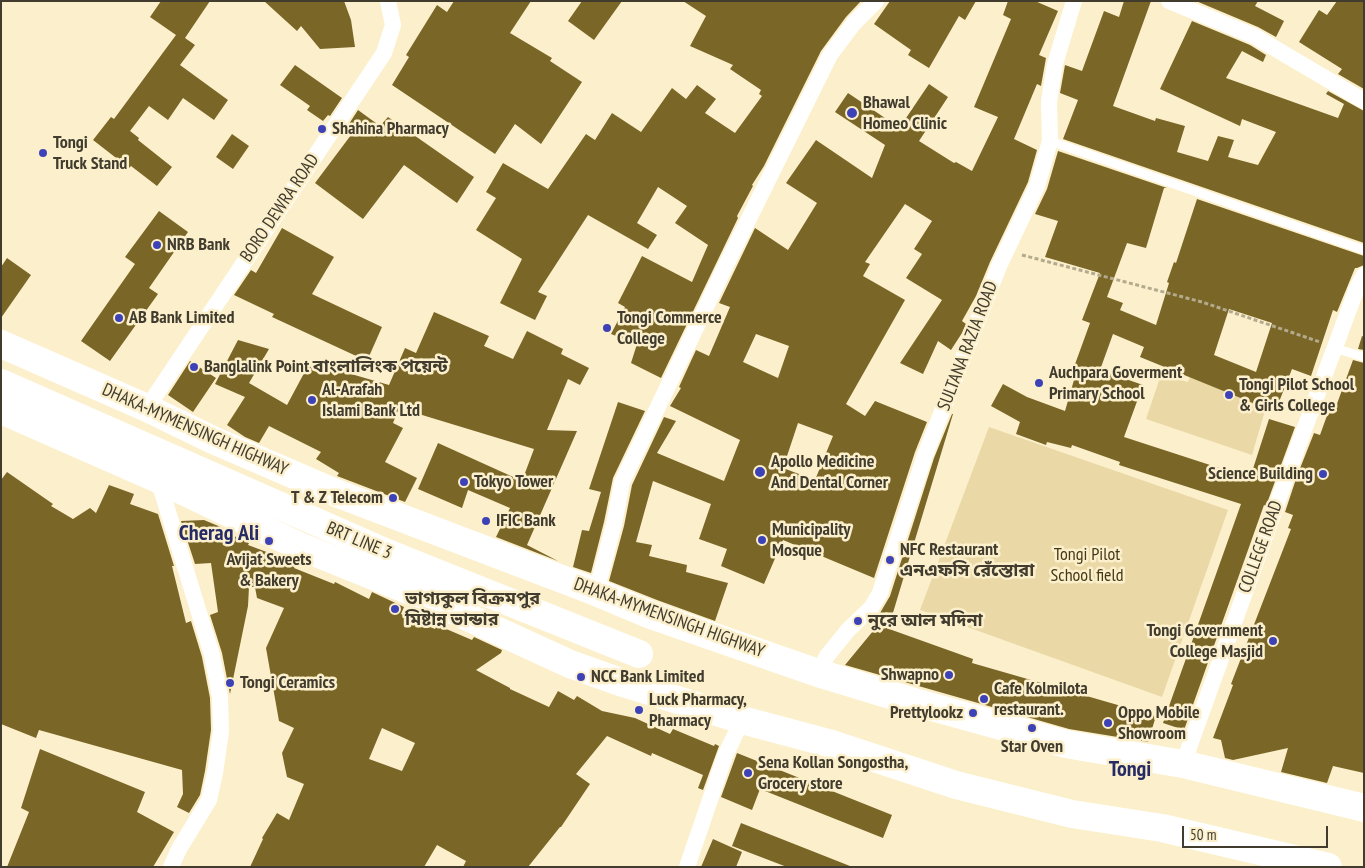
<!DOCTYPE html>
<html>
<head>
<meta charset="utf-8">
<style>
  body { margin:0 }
  #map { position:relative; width:1365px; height:868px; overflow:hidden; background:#fcf0cc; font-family:"PT Sans Narrow",sans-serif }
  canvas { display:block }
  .frame { position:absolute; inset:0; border:2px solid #413c2e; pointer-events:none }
  .scale { position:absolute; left:1182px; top:826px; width:146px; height:22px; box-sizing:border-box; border:2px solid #413c2e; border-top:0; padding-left:6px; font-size:15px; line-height:18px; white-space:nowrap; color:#413c2e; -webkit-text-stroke:4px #fcf0cc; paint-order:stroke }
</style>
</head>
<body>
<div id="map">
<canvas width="1365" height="868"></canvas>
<div class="frame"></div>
<div class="scale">50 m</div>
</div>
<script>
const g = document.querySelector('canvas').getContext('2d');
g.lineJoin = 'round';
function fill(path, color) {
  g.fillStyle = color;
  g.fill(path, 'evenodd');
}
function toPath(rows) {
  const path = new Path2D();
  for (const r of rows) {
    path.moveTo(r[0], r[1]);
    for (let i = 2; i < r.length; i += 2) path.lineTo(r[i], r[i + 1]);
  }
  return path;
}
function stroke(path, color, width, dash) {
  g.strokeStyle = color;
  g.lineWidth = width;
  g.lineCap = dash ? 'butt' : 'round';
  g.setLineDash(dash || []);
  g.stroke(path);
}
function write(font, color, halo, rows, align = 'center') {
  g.font = font + ' "PT Sans Narrow","Noto Sans Bengali",sans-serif';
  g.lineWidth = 5;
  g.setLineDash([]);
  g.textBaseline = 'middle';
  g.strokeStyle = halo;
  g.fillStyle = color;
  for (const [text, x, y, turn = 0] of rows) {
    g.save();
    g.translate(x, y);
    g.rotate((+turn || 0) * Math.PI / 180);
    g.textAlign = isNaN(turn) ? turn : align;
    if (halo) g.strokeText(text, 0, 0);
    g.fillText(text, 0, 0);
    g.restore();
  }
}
fill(toPath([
  [1194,365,1271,390,1252,455,1146,419,1161,375,1188,382],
  [989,427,1228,510,1162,697,920,610]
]), '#ead8a6');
fill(toPath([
  [161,1,210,1,185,38,195,45,180,65,228,100,214,120,183,98,168,120,149,106,130,131,139,138,138,140,172,167,157,186,131,166,129,168,93,140,111,117,114,119,176,35,150,17],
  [264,1,344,1,351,20,355,47,320,49,301,26,297,31],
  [454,1,531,1,510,33,552,58,550,61,582,82,541,144,515,124,495,154,392,85,409,57,406,55,437,5,447,12],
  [582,1,622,1,594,40,568,21],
  [683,1,861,1,846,17,821,51,764,166,752,185,753,186,737,216,738,218,661,378,631,363,637,344,611,334,625,307,618,303,642,256,692,282,708,245,675,223,687,206,658,187,637,223,657,235,648,249,588,215,538,292,547,296,535,320,500,303,522,259,476,230,496,198,486,192,503,163,548,189,586,134,595,140,612,113,641,132,672,88,686,99,697,85,716,99,705,113,735,133,762,96,759,94,761,90,730,69,733,65,690,46,706,16],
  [890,1,976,1,965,20,959,16,929,68,908,55,911,50,874,24],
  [1008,1,1035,1,1058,11,1039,55,1046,58,1041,86,1037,84,1014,139,1037,150,1028,182,990,262,976,296,962,321,966,324,962,333,951,350,938,341,923,374,900,363,942,300,906,278,922,254,914,249,932,221,905,204,865,262,870,264,863,276,905,300,846,404,865,416,875,401,927,422,915,452,874,578,783,540,764,584,721,566,727,549,699,539,711,504,653,481,636,542,652,545,649,556,687,565,686,572,728,583,715,621,657,600,609,581,624,526,632,485,664,417,676,421,657,453,724,481,740,440,670,406,681,388,679,387,696,350,709,356,730,307,719,303,755,228,788,250,817,203,786,183,816,140,872,178,885,145,835,112,848,93,885,118,902,124,929,84,948,97,919,141,954,163,956,162,972,171,998,117,974,107,1011,19,1003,15],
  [756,334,789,346,778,378,743,362],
  [798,423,833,436,815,480,783,468],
  [1124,1,1151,1,1113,106,1155,121,1156,118,1185,126,1177,152,1208,161,1218,136,1234,140,1228,157,1258,165,1276,132,1242,119,1240,126,1160,89,1192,21,1250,45,1266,55,1263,62,1242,51,1226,78,1338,118,1344,104,1326,94,1328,91,1364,111,1364,243,1063,139,1078,100,1060,93,1065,65,1082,71,1104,11,1119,17],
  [1196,1,1258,1,1255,6,1284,21,1276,37,1258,27],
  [1337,1,1364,1,1364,89,1338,74,1342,69,1299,42,1319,10,1327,15],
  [295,65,342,98,330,116,328,115,323,121,307,110,310,106,280,85],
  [358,110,380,126,388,117,474,177,457,203,404,165,363,219,315,183,354,131,347,127],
  [232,134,249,146,233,169,216,157],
  [1058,151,1167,188,1164,188,1146,248,1127,243,1107,297,1123,303,1120,310,1156,325,1169,283,1167,282,1174,262,1176,263,1197,199,1364,256,1364,265,1357,268,1355,268,1337,312,1333,310,1311,376,1292,369,1275,412,1140,357,1144,347,1113,334,1100,370,1143,385,1124,437,1250,478,1269,419,1295,427,1266,506,1264,505,1184,730,1163,723,1241,504,1119,465,1120,462,1072,445,1071,448,1047,442,1046,445,1016,434,1020,422,991,406,1003,384,1027,397,1065,411,1074,380,1070,378,1090,323,1082,320,1100,273,1045,257,1058,221,1035,214,1047,189],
  [1229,309,1272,323,1256,372,1214,355],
  [159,211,188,232,149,288,158,294,110,361,81,341,135,264,125,257],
  [282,228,334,257,312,294,382,327,367,361,272,317,274,314,234,295,251,270,256,273],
  [7,258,31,275,1,318,1,267],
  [434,312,489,336,484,346,513,359,527,331,563,349,561,354,589,368,580,385,568,379,547,430,577,431,527,545,558,561,496,537,510,508,468,490,462,508,418,489,438,443,522,481,534,449,399,408,393,423,403,428,385,462,417,478,405,502,337,476,339,473,316,459,321,452,269,426,259,443,245,437,227,425,245,397,215,384,238,340,269,349,249,383,287,405,310,362,389,385,405,348,416,353],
  [1362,336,1364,337,1364,350,1358,349],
  [1353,360,1364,363,1364,773,1333,766,1327,783,1281,772,1288,748,1233,760,1225,758,1221,740,1213,738,1233,685,1231,684,1291,529,1288,528,1293,515,1285,512,1297,476,1314,433,1320,435,1329,410,1334,412],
  [190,361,216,378,193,412,168,395],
  [618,402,645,411,613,478,604,522,591,573,573,567,582,530,589,531,601,492,589,489],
  [952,414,953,414,892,616,880,613,890,596,934,458],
  [7,472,53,504,51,506,73,519,90,508,96,513,109,485,134,494,130,504,158,514,174,566,172,566,186,623,191,621,202,657,210,698,211,730,205,771,200,795,189,813,177,807,183,794,182,770,39,730,36,738,1,724,1,480],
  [204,520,235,533,234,536,249,543,248,545,296,563,294,568,334,584,335,582,369,599,372,592,404,607,401,614,435,629,437,625,472,640,474,637,502,650,501,653,476,670,510,688,510,689,549,707,558,691,574,700,577,696,602,711,635,718,670,734,673,729,714,746,715,744,719,746,703,790,698,788,703,775,652,753,651,756,607,736,576,774,590,784,561,827,560,827,528,867,463,867,466,861,437,845,424,867,250,867,263,839,262,838,277,813,289,820,304,784,287,777,282,753,294,728,279,721,266,648,284,608,257,598,255,587,249,587,248,606,230,694,222,653,210,615,218,612,211,563,195,564,181,521],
  [382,728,415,743,402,771,369,759],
  [878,625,973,659,972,663,1156,716,1148,742,1069,729,845,665],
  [40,749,145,792,137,812,174,832,153,867,7,867,29,812,21,808],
  [737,753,892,815,883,838,760,789,752,810,721,797],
  [741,823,850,866,850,867,787,867,732,846],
  [713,839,742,852,736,867,701,867]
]), '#7a6626');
stroke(toPath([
  [1022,255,1202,302,1320,342]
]), '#b4ab8f', 3, [4, 2.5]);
stroke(toPath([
  [1050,141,1364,250],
  [1334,348,1364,357]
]), '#fff', 9);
stroke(toPath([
  [1169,1,1254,36,1364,101],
  [147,408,384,53,393,25,388,1],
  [158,479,212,655,220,697,221,731,215,773,209,800,179,849,171,867],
  [596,592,614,524,622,482,727,263,830,55,854,23,876,1],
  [818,673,827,656,848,630,871,608,880,593,925,455,999,266,1037,186,1050,141,1049,101,1055,64,1074,1],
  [1183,764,1288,473,1357,288,1364,275],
  [687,867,725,756,742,720]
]), '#fff', 16);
stroke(toPath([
  [1,344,147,408,213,440,336,493,596,592,651,615,818,673,914,702,1066,744,1183,764,1364,808],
  [1,410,158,479,299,546,413,592,570,664,623,683,742,720,832,744,956,785,1072,814,1162,828,1328,867]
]), '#fff', 28);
stroke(toPath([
  [1,383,387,553,639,654]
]), '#fff', 28);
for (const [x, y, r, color] of [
  [852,113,6,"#3e42b7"],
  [322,129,5,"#3e42b7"],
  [43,153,5,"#3e42b7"],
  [157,245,5,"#3e42b7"],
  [119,318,5,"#3e42b7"],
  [607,328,5,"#3e42b7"],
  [194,367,5,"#3e42b7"],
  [1039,383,5,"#3e42b7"],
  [1229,395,5,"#3e42b7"],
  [312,400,5,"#3e42b7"],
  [760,472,6,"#3e42b7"],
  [1323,474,5,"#3e42b7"],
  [464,482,5,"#3e42b7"],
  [393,498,5,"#3e42b7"],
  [486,521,5,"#3e42b7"],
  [762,540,5,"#3e42b7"],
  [269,541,5,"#3e42b7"],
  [890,560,5,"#3e42b7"],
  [395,609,5,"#3e42b7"],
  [858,621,5,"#3e42b7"],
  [1273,641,5,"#3e42b7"],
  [949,675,5,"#3e42b7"],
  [581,677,5,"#3e42b7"],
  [230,683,5,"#3e42b7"],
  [984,699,5,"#3e42b7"],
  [639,710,5,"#3e42b7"],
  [973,713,5,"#3e42b7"],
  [1108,723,5,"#3e42b7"],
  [1032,728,5,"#3e42b7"],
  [748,773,5,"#3e42b7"]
]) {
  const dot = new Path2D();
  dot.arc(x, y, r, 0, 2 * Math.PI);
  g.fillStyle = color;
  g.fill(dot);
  stroke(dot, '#fcf0cc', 2);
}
write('bold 18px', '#413c2e', '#fcf0cc', [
  ["Bhawal",863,103],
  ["Homeo Clinic",863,124],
  ["Shahina Pharmacy",332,129],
  ["Tongi",53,143],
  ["Truck Stand",53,164],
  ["NRB Bank",167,245],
  ["AB Bank Limited",129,318],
  ["Tongi Commerce",617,318],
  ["College",617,339],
  ["Banglalink Point বাংলালিংক পয়েন্ট",204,367],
  ["Auchpara Goverment",1049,373],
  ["Primary School",1049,394],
  ["Tongi Pilot School",1239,385],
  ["& Girls College",1239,406],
  ["Al-Arafah",322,390],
  ["Islami Bank Ltd",322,411],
  ["Apollo Medicine",771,462],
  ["And Dental Corner",771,483],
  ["Science Building",1313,474,"right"],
  ["Tokyo Tower",474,482],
  ["T & Z Telecom",383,498,"right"],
  ["IFIC Bank",496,521],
  ["Municipality",772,530],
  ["Mosque",772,551],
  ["NFC Restaurant",900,550],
  ["এনএফসি রেঁস্তোরা",900,571],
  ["Avijat Sweets",269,560,"center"],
  ["& Bakery",269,581,"center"],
  ["ভাগ্যকুল বিক্রমপুর",405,599],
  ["মিষ্টান্ন ভান্ডার",405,620],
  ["নুরে আল মদিনা",868,621],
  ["Tongi Government",1263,631,"right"],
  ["College Masjid",1263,652,"right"],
  ["Shwapno",939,675,"right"],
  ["NCC Bank Limited",591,677],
  ["Tongi Ceramics",240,683],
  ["Cafe Kolmilota",994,689],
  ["restaurant.",994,710],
  ["Luck Pharmacy,",649,700],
  ["Pharmacy",649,721],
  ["Prettylookz",963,713,"right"],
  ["Oppo Mobile",1118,713],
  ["Showroom",1118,734],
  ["Star Oven",1032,747,"center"],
  ["Sena Kollan Songostha,",758,763],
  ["Grocery store",758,784]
], 'left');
write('18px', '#413c2e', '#fcf0cc', [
  ["BORO DEWRA ROAD",280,208,-56],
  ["SULTANA RAZIA ROAD",968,346,-69],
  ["DHAKA-MYMENSINGH HIGHWAY",195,430,24],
  ["BRT LINE 3",359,541,23],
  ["COLLEGE ROAD",1261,547,-70],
  ["DHAKA-MYMENSINGH HIGHWAY",669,618,20]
]);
write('18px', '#443915', '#fcf0cc', [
  ["Tongi Pilot",1087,555],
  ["School field",1087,576]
]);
write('bold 22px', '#262b65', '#fcf0cc', [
  ["Cherag Ali",219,534],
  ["Tongi",1130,770]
]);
</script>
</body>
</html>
